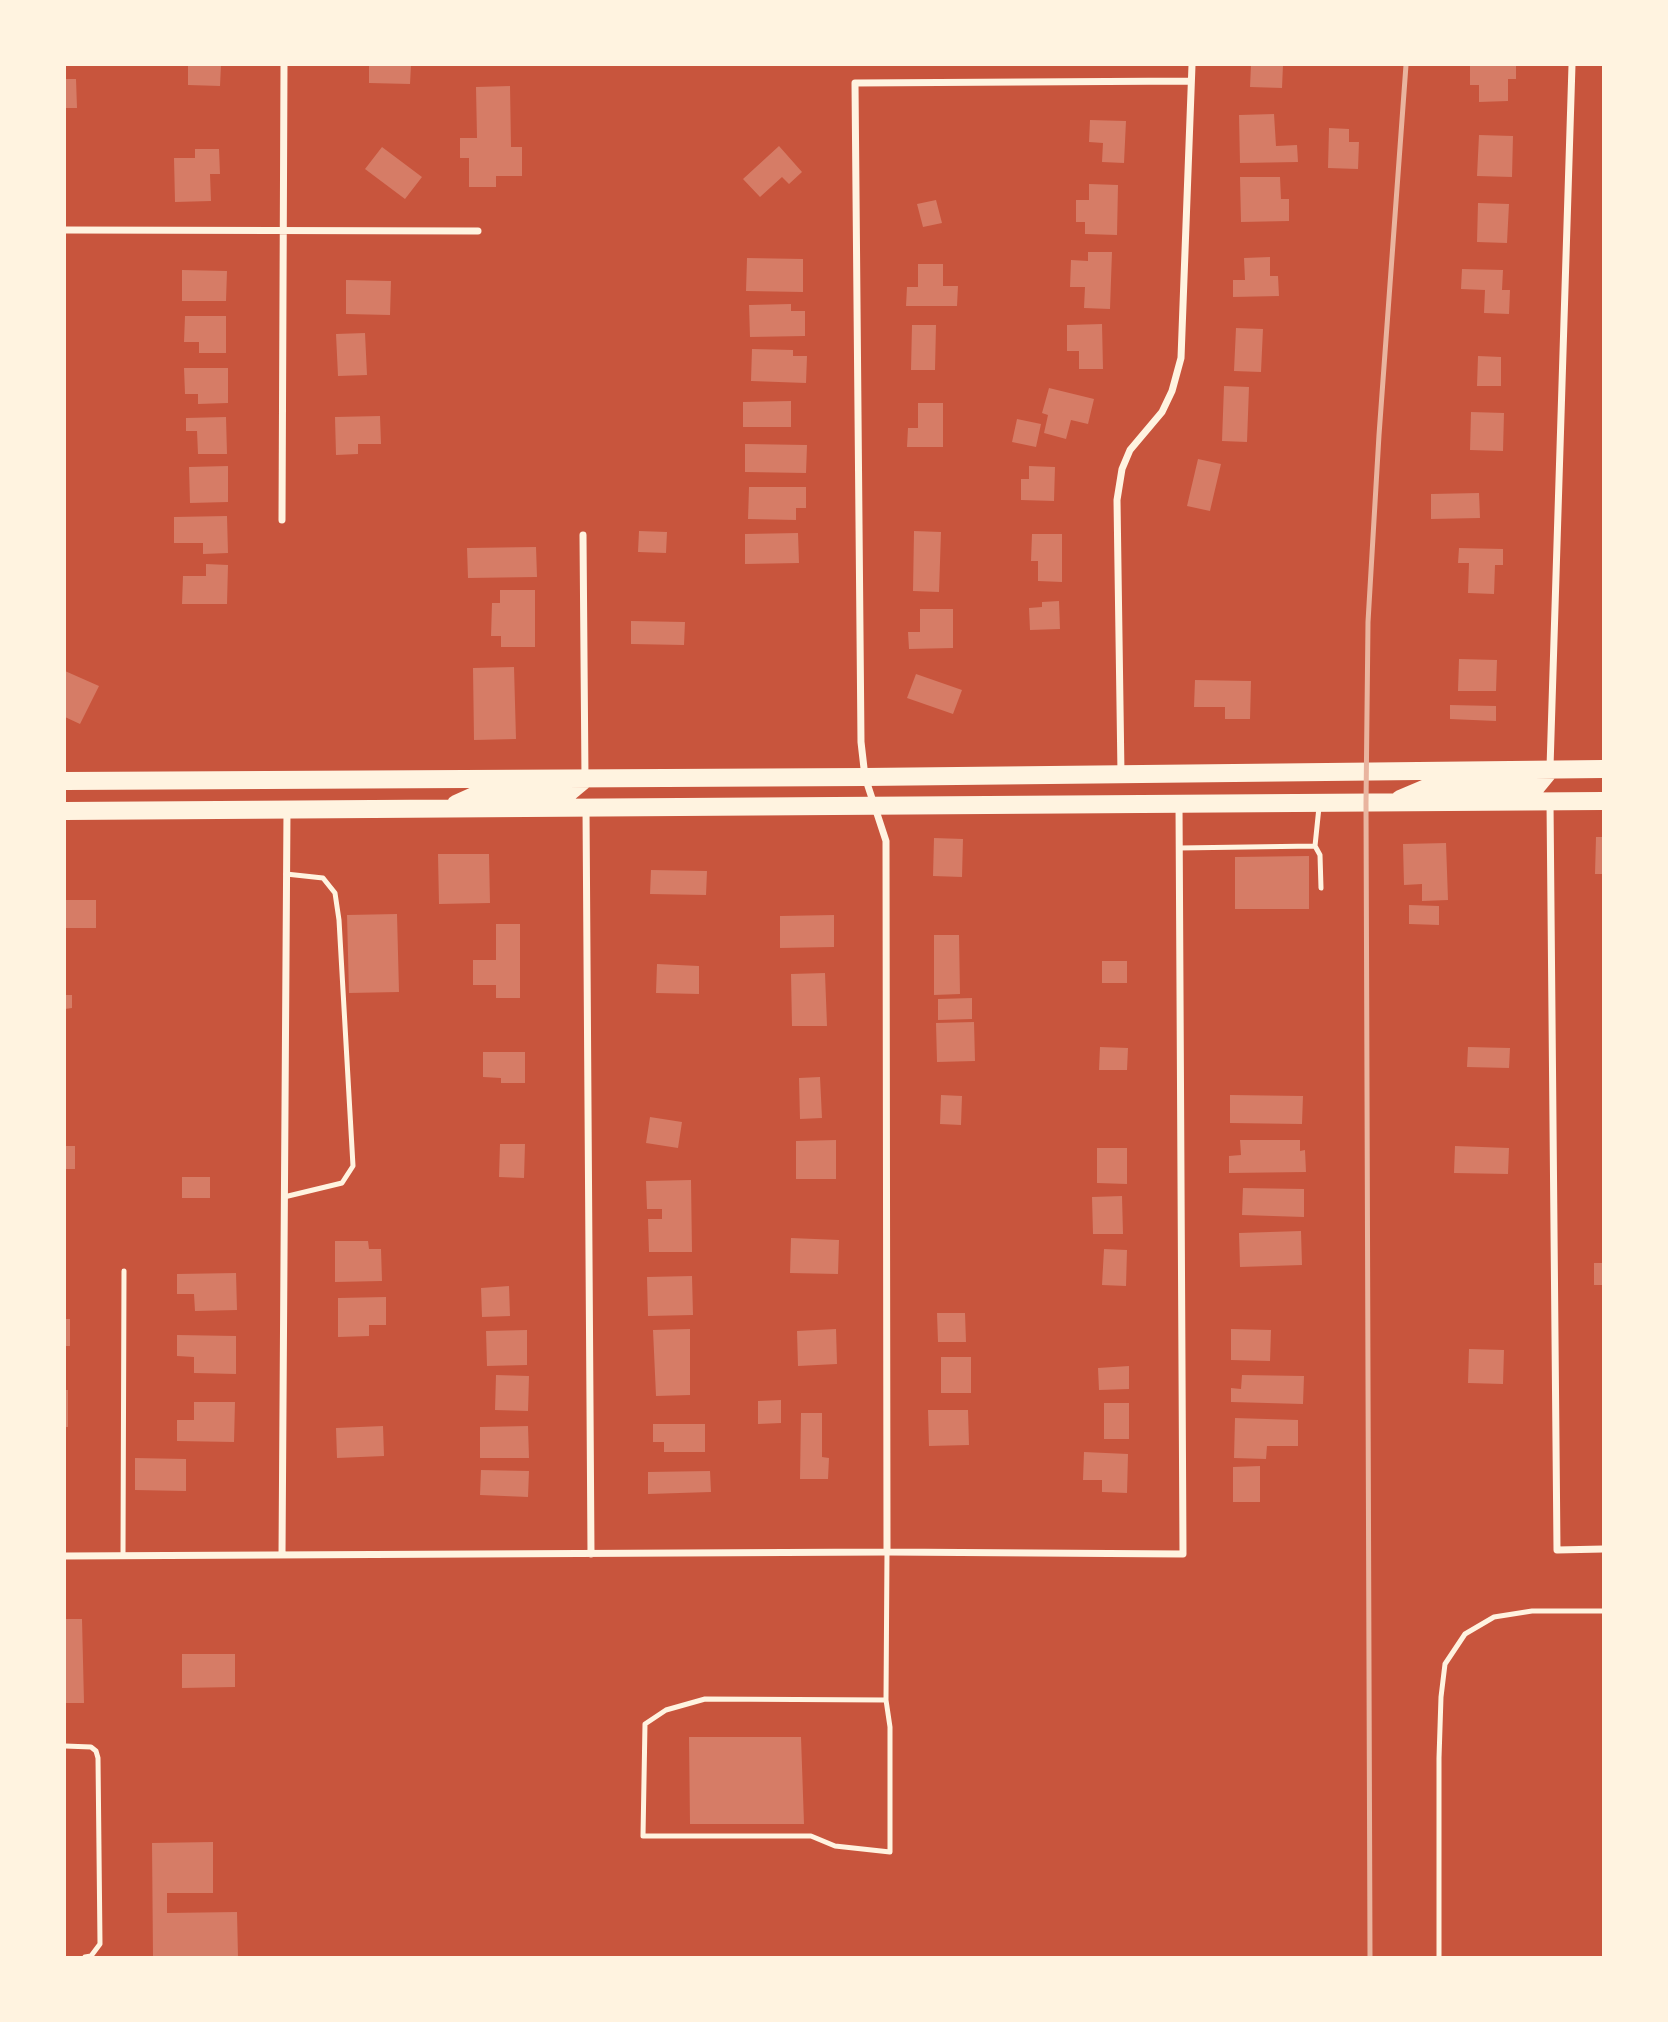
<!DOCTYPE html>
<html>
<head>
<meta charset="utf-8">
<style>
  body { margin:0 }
  #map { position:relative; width:1668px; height:2022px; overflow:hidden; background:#c8553d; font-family:Raleway,sans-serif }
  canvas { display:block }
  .frame { position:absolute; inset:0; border:66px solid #fff3e0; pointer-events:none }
</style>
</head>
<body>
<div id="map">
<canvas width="1668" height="2022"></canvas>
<div class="frame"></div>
</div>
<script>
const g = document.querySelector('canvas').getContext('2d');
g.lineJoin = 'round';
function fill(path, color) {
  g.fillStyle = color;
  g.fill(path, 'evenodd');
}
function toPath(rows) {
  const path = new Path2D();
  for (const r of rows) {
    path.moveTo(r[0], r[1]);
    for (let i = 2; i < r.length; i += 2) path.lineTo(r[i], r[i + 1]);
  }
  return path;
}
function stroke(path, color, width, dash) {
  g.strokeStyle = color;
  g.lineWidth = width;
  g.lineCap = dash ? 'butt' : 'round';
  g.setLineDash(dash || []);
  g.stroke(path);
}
fill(toPath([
  [188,65,221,65,220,86,188,85],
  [369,65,411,65,410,84,369,83],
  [1251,65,1283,65,1282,88,1250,87],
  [1470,65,1516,65,1516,79,1508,79,1508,101,1479,102,1479,85,1470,85],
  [65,79,76,79,77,108,65,108],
  [510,86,511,147,522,147,522,176,496,176,496,187,469,187,469,158,460,158,460,138,477,138,476,87],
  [1274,114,1276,146,1297,145,1298,162,1240,163,1239,115],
  [1090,120,1126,121,1124,163,1102,162,1103,143,1089,142],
  [1329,128,1349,129,1349,142,1359,142,1358,169,1328,168],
  [1479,135,1513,136,1512,177,1477,176],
  [779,146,802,172,789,184,782,177,760,197,743,179],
  [382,147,422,177,405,199,365,169],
  [195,149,219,149,220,174,210,174,211,201,175,202,174,158,195,158],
  [1240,177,1280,177,1281,199,1289,199,1289,221,1241,222],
  [1089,184,1118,185,1117,235,1085,234,1085,222,1076,222,1076,200,1089,200],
  [936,200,942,223,923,227,917,204],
  [1478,203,1509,204,1507,243,1477,242],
  [1088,252,1112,252,1110,309,1084,308,1085,287,1070,287,1071,260,1088,261],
  [1270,257,1270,276,1278,276,1279,296,1233,297,1233,280,1245,280,1244,258],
  [747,258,803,259,803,292,746,291],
  [918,264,943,264,943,286,958,286,957,306,906,306,907,287,918,287],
  [1462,269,1503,270,1502,290,1510,290,1509,314,1484,313,1485,290,1461,289],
  [182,270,227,271,226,301,182,301],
  [346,280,391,281,390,315,346,314],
  [791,304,791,311,805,311,805,336,750,337,749,305],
  [185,316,226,316,226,353,199,353,199,342,184,342],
  [1102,324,1103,369,1079,369,1079,351,1067,351,1067,325],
  [912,325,936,325,935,370,911,370],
  [1236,328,1263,329,1261,372,1234,371],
  [365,333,367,375,338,376,336,334],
  [752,349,793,350,793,356,807,356,806,383,751,381],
  [1478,356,1501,357,1501,386,1477,386],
  [184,368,228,368,228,403,198,404,198,394,185,394],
  [1224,386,1249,387,1247,442,1222,441],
  [1049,388,1094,399,1088,424,1071,420,1066,439,1044,433,1048,415,1042,413],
  [791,401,791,427,743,427,743,402],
  [918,403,943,403,943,447,907,447,908,428,918,428],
  [1471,412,1504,413,1503,451,1470,450],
  [380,416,381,444,358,444,358,454,336,455,335,417],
  [226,417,227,454,198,454,197,431,186,431,186,418],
  [1017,419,1041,424,1036,447,1012,442],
  [745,444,807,445,806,473,745,472],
  [1198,459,1221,464,1210,511,1187,506],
  [228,466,228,502,190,503,189,467],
  [1029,466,1055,467,1054,501,1021,500,1021,479,1029,479],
  [749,487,806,487,806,508,796,508,796,520,748,519],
  [1479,493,1480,518,1431,519,1431,494],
  [227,516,228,553,203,554,203,543,174,543,174,517],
  [639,531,667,532,666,553,638,552],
  [914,531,941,532,939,592,913,591],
  [798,533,799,563,745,564,745,534],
  [1032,534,1062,534,1062,582,1038,581,1038,561,1031,561],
  [536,547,537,577,468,578,467,548],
  [1459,548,1503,549,1503,565,1495,565,1494,594,1468,593,1469,563,1458,563],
  [206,564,228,565,227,604,182,604,183,576,206,576],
  [500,590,535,590,535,647,501,647,501,636,491,636,492,603,500,603],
  [1059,601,1060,629,1030,630,1029,608,1042,607,1042,602],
  [920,609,953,609,953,648,909,649,908,632,920,632],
  [631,621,685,622,684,645,631,644],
  [1459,659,1497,660,1496,691,1458,691],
  [514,667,516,739,474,740,473,668],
  [65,671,99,686,80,724,65,717],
  [916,674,962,690,953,714,907,698],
  [1195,680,1251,681,1250,719,1225,719,1225,707,1194,707],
  [1450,705,1496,706,1496,721,1450,719],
  [1596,837,1603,837,1603,874,1595,874],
  [934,838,963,839,962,877,933,876],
  [1446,843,1448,900,1422,901,1422,884,1404,885,1403,844],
  [438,854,489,854,490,903,439,904],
  [1309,856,1309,909,1235,909,1235,857],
  [651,870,707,871,706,895,650,894],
  [65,900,96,900,96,928,65,928],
  [1409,905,1439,906,1439,925,1409,924],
  [397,914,399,992,349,993,347,915],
  [834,915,834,947,780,948,780,916],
  [496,924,520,924,520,998,496,998,496,985,473,985,473,960,496,960],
  [934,935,959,935,960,994,934,995],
  [1102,961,1127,961,1127,983,1102,983],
  [657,964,699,966,699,994,656,993],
  [825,973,827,1026,792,1026,791,974],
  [65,995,72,995,72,1008,65,1009],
  [972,998,972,1019,938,1020,938,999],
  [974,1022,975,1061,937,1062,936,1023],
  [1100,1047,1128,1048,1127,1070,1099,1070],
  [1468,1047,1510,1048,1509,1068,1467,1067],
  [483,1052,525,1052,525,1083,501,1083,501,1078,483,1077],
  [820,1077,822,1118,800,1119,799,1078],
  [941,1095,962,1096,961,1125,940,1124],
  [1230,1095,1303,1096,1302,1124,1230,1123],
  [650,1117,682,1122,678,1148,646,1143],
  [836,1140,836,1179,796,1179,796,1141],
  [1240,1140,1300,1140,1300,1151,1305,1150,1306,1172,1229,1173,1229,1156,1241,1155],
  [500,1144,525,1144,524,1178,499,1177],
  [65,1146,75,1146,75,1169,65,1169],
  [1455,1146,1509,1148,1508,1174,1454,1173],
  [1097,1148,1127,1148,1127,1184,1097,1183],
  [182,1177,210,1177,210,1198,182,1198],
  [691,1180,692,1252,649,1252,648,1219,662,1219,662,1209,647,1209,646,1181],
  [1243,1188,1304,1189,1304,1217,1242,1215],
  [1122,1196,1123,1234,1093,1234,1092,1197],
  [1301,1231,1302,1265,1240,1267,1239,1233],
  [791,1238,839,1240,838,1274,790,1273],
  [335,1241,368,1241,369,1249,381,1249,382,1281,335,1282],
  [1104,1249,1127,1250,1126,1286,1102,1285],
  [1594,1263,1603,1263,1603,1285,1594,1285],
  [236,1273,237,1310,195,1311,194,1294,177,1294,177,1274],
  [692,1276,693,1315,648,1316,647,1277],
  [509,1286,510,1316,482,1317,481,1288],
  [386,1297,386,1325,369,1325,369,1336,338,1337,338,1298],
  [937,1313,965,1313,966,1342,938,1342],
  [65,1319,70,1319,70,1346,65,1346],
  [690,1329,690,1395,656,1396,653,1330],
  [836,1329,837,1364,798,1366,797,1331],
  [1231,1329,1271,1330,1270,1361,1231,1360],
  [527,1330,527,1365,487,1366,486,1331],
  [177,1335,236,1336,236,1374,194,1373,194,1357,177,1356],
  [1469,1349,1504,1350,1503,1384,1468,1383],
  [941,1357,971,1357,971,1393,941,1393],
  [1129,1366,1129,1389,1099,1390,1098,1368],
  [496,1375,529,1376,528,1411,495,1410],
  [1242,1375,1304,1376,1303,1404,1231,1402,1231,1388,1241,1389],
  [65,1390,68,1390,68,1427,65,1427],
  [781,1400,781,1423,758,1424,758,1401],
  [194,1402,235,1402,234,1442,177,1441,177,1420,194,1420],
  [1104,1403,1129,1403,1129,1439,1104,1439],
  [928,1410,968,1410,969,1445,929,1446],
  [801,1413,822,1413,822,1457,829,1458,828,1479,800,1479],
  [1235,1418,1298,1420,1298,1446,1267,1446,1266,1459,1234,1458],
  [653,1424,705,1424,705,1452,664,1452,664,1442,653,1442],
  [383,1426,384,1456,337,1458,336,1428],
  [528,1426,529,1458,480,1458,480,1427],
  [1084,1452,1128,1454,1127,1493,1102,1492,1102,1480,1083,1480],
  [135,1458,186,1459,186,1491,135,1490],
  [1260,1466,1260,1502,1233,1502,1233,1467],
  [481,1470,529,1471,528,1497,480,1495],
  [710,1471,711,1492,648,1494,648,1472],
  [65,1619,82,1619,84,1703,65,1703],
  [182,1654,235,1654,235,1687,182,1688],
  [689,1737,801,1737,804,1824,690,1824],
  [213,1842,213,1893,167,1893,167,1913,237,1912,238,1957,153,1957,152,1843]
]), '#d67c66');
stroke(toPath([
  [1315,846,1320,855,1321,888],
  [1179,848,1315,846,1319,807],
  [284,1197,342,1183,353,1166,339,920,335,893,323,878,286,874],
  [123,1555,124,1271],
  [886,1700,705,1699,666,1710,645,1724,643,1836,811,1836,835,1846,890,1852,890,1727,886,1700,887,1552],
  [65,1746,91,1747,96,1751,98,1758,100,1944,91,1956,85,1957],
  [1439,1957,1439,1758,1441,1697,1445,1664,1465,1634,1494,1617,1532,1611,1603,1611]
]), '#fff3e0', 5);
stroke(toPath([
  [65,230,478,231],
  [282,520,284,65],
  [583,535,585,779],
  [1550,767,1572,65],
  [1121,774,1117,500,1122,469,1130,450,1162,412,1172,391,1181,358,1192,65],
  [1550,802,1557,1550,1603,1549],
  [586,808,591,1554],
  [887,1552,886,841,865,777,861,742,855,83,1191,81],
  [282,1554,287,810],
  [65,1556,887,1552,1183,1554,1179,804]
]), '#fff3e0', 7);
stroke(toPath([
  [65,781,865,777,1603,769],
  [1400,799,1426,788,1536,787,1550,770],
  [456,804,476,795,567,794,585,779],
  [65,811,1603,801]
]), '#fff3e0', 18);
stroke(toPath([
  [1370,1957,1366,803,1368,622,1379,435,1406,65]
]), '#e9b49f', 5);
</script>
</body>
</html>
